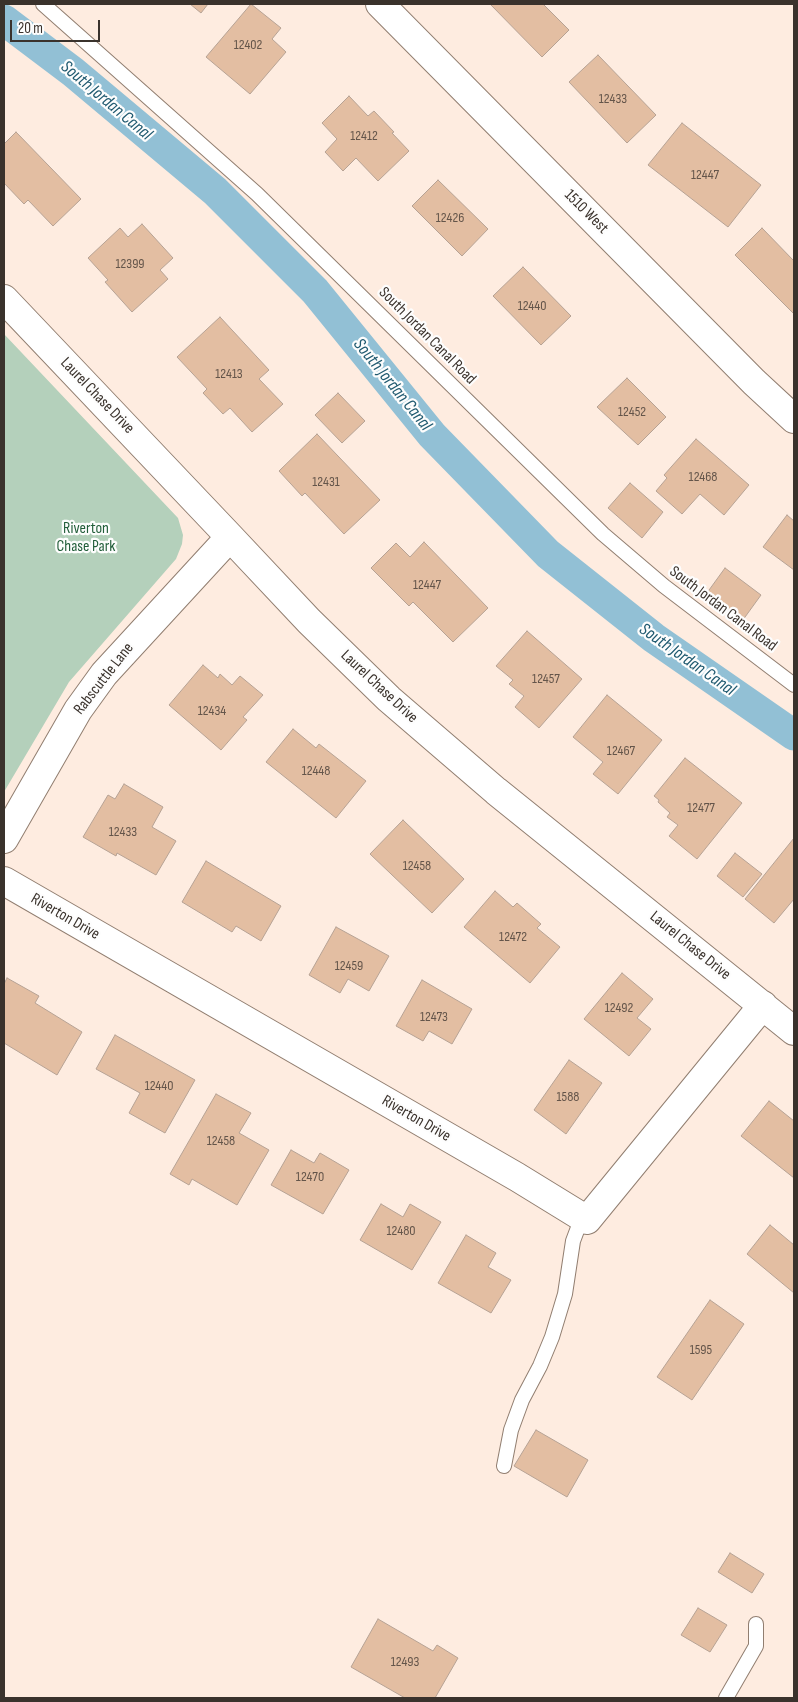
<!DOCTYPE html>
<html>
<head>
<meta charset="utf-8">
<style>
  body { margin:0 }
  #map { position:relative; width:798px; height:1702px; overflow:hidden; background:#feece0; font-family:"Sofia Sans Condensed",sans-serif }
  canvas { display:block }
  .frame { position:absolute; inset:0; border:5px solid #3a322c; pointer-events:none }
  .scale { position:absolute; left:10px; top:20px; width:90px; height:22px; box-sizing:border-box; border:2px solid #3a322c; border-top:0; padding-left:6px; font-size:15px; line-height:18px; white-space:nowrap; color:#3a322c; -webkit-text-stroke:4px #fdfdfd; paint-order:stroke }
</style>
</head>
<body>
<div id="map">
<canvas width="798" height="1702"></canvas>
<div class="frame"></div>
<div class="scale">20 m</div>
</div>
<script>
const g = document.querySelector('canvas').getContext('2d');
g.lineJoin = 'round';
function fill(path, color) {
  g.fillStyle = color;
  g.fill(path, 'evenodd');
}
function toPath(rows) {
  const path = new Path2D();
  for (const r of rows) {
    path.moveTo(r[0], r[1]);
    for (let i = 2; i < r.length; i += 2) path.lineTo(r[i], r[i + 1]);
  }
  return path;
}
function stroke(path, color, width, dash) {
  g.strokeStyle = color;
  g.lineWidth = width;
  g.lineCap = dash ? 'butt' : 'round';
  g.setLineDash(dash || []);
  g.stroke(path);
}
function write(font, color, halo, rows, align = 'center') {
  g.font = font + ' "Sofia Sans Condensed",sans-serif';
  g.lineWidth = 4.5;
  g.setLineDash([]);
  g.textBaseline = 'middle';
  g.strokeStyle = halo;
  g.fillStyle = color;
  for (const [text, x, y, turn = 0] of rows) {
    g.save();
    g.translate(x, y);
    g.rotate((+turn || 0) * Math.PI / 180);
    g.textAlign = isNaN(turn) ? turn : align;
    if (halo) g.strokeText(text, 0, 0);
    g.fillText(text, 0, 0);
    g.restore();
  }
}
fill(toPath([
  [4,334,178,518,183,535,182,544,176,559,69,682,4,792]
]), '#b4d0bb');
stroke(toPath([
  [4,20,73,72,215,191,315,291,432,435,548,554,654,638,794,735]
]), '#92c0d5', 31);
const building = toPath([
  [190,4,208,4,201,13,190,4],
  [251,4,281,28,272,39,286,52,250,94,206,57,251,4],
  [490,4,543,4,569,30,542,57,490,4],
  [598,55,656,115,627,143,569,82,598,55],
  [349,96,368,116,374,111,394,132,392,133,409,151,378,181,356,158,343,171,325,152,337,139,322,123,349,96],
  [682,123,761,185,728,227,648,165,682,123],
  [16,132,81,199,53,226,28,200,24,204,4,183,4,144,16,132],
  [438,180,488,229,462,256,412,206,438,180],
  [142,224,173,258,160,270,168,279,132,312,105,282,108,280,88,258,120,228,128,237,142,224],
  [762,228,794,261,794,314,735,255,762,228],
  [523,267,571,316,541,345,493,296,523,267],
  [220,317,269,370,259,379,283,404,252,432,230,408,223,414,203,393,207,389,177,357,220,317],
  [627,378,666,417,638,445,597,407,627,378],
  [338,393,365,421,342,443,315,415,338,393],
  [317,434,380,500,344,534,305,493,302,496,279,471,317,434],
  [696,439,749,485,724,515,700,494,682,514,656,491,667,478,664,475,696,439],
  [630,483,663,512,642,538,608,508,630,483],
  [787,515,794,521,794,570,763,547,787,515],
  [424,542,488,608,453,642,413,602,409,606,371,568,396,543,410,557,424,542],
  [725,568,761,595,740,624,704,597,725,568],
  [527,631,582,679,539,728,515,707,524,696,509,684,513,680,496,666,527,631],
  [203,665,218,678,220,674,232,685,240,676,263,695,243,717,247,720,221,750,169,705,203,665],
  [607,695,662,740,618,794,593,774,603,762,573,737,607,695],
  [293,729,316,748,319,744,366,781,336,818,266,762,293,729],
  [685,758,742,803,697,859,669,836,678,825,667,817,670,813,658,802,659,800,654,796,685,758],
  [124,784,163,807,152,827,176,841,156,875,117,853,116,856,83,837,108,795,115,799,124,784],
  [403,820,464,879,432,913,370,854,403,820],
  [794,838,794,899,774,923,745,899,794,838],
  [735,853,762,874,743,897,717,876,735,853],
  [206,861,281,906,261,941,236,926,232,932,182,902,206,861],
  [495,891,513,907,517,903,541,924,537,928,560,947,530,983,464,927,495,891],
  [336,927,389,956,369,991,348,979,340,993,309,975,336,927],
  [622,973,653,999,637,1018,651,1029,629,1056,584,1019,622,973],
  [7,978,39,996,35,1003,82,1032,57,1075,4,1043,4,984,7,978],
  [422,980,472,1009,452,1044,429,1031,423,1041,396,1026,422,980],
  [115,1035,195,1080,165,1133,129,1113,140,1093,96,1069,115,1035],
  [569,1060,602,1083,566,1134,534,1110,569,1060],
  [216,1094,251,1113,239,1133,269,1150,237,1205,192,1179,189,1185,170,1174,216,1094],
  [769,1101,794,1121,794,1178,741,1136,769,1101],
  [291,1150,314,1163,320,1153,349,1170,323,1214,271,1185,291,1150],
  [381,1204,403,1217,410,1204,441,1222,412,1270,360,1240,381,1204],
  [770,1225,794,1245,794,1293,747,1254,770,1225],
  [466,1235,496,1253,488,1267,511,1280,491,1313,438,1283,466,1235],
  [710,1300,744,1324,692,1400,657,1377,710,1300],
  [536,1430,588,1460,567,1497,514,1466,536,1430],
  [730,1553,764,1574,752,1593,718,1572,730,1553],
  [698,1608,727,1625,710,1652,681,1635,698,1608],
  [378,1619,433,1651,437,1645,458,1658,435,1698,405,1698,351,1667,378,1619]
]);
fill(building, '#e3bea2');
stroke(building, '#b6a294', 1);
const lane = toPath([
  [43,4,257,194,603,534,664,586,794,685],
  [504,1466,511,1430,522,1400,540,1366,552,1337,565,1294,573,1241,582,1217],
  [726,1698,756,1646,756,1624]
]);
const street = toPath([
  [380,4,754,382,794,419],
  [4,299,230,537,309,621,389,699,496,791,794,1031],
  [4,839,78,710,104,674,230,537],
  [4,881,517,1177,587,1220,763,1005]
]);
stroke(lane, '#917e70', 16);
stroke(street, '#917e70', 30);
stroke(lane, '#fff', 14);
stroke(street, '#fff', 28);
write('14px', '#64554a', null, [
  ["12402",248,45],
  ["12433",613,99],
  ["12412",364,136],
  ["12447",705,175],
  ["12426",450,218],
  ["12399",130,264],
  ["12440",532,306],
  ["12413",229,374],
  ["12452",632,412],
  ["12468",703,477],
  ["12431",326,482],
  ["12447",427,585],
  ["12457",546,679],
  ["12434",212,711],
  ["12467",621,751],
  ["12448",316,771],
  ["12477",701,808],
  ["12433",123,832],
  ["12458",417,866],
  ["12472",513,937],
  ["12459",349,966],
  ["12492",619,1008],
  ["12473",434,1017],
  ["12440",159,1086],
  ["1588",568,1097],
  ["12458",221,1141],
  ["12470",310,1177],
  ["12480",401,1231],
  ["1595",701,1350],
  ["12493",405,1662]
]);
write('16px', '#3a322c', '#fdfdfd', [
  ["1510 West",586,212,45],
  ["South Jordan Canal Road",427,336,45],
  ["Laurel Chase Drive",97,396,46],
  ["South Jordan Canal Road",723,609,37],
  ["Rabscuttle Lane",104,679,-52],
  ["Laurel Chase Drive",379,687,43],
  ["Riverton Drive",65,917,30],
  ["Laurel Chase Drive",690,946,39],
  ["Riverton Drive",416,1119,30]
]);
write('16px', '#225e3a', '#fdfdfd', [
  ["Riverton",86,529],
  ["Chase Park",86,547]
]);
write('italic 18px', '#205a70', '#fdfdfd', [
  ["South Jordan Canal",106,101,40],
  ["South Jordan Canal",392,385,51],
  ["South Jordan Canal",687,660,35]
]);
</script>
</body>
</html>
